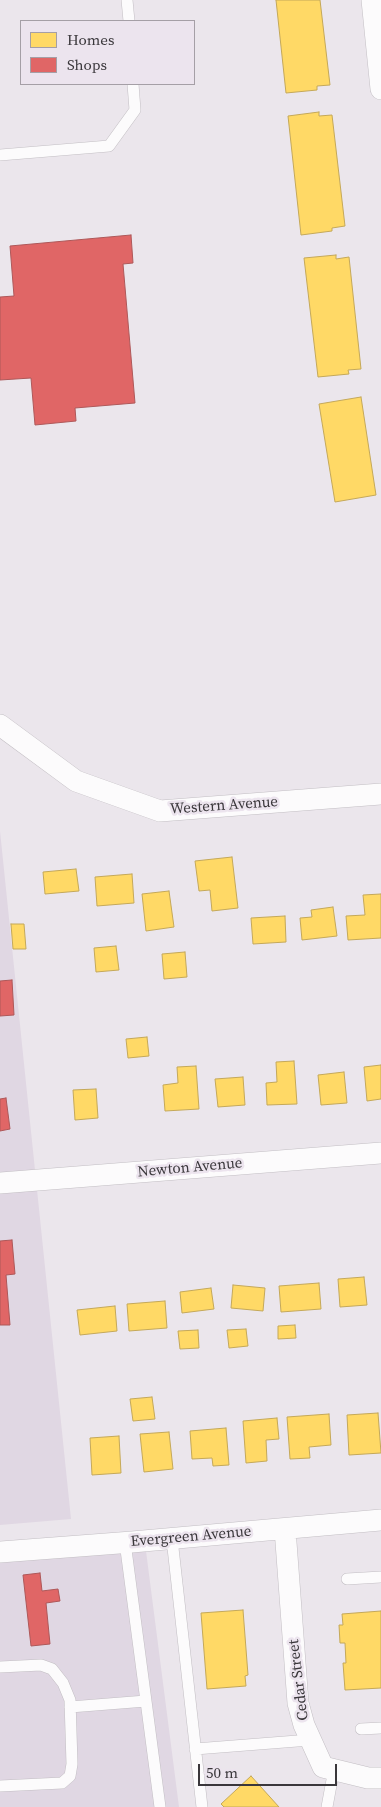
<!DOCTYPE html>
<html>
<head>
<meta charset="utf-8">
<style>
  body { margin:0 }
  #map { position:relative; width:381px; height:1807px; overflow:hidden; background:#ebe6ec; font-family:"Source Serif 4",serif }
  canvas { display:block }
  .legend { position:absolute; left:20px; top:20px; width:175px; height:65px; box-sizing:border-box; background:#ece4ee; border:1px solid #a59fa6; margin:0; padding:6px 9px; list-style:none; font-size:15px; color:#3a373b }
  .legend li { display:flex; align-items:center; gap:10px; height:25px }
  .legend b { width:25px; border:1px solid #a59fa6 }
  .scale { position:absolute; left:198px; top:1764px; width:139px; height:22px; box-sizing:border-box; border:2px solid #3a373b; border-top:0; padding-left:6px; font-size:15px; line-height:18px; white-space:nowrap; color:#3a373b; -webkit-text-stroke:4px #ece4ee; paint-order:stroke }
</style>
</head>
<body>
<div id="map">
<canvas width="381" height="1807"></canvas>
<ul class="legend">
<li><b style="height:14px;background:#ffd966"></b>Homes</li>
<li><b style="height:14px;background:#e06666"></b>Shops</li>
</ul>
<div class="scale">50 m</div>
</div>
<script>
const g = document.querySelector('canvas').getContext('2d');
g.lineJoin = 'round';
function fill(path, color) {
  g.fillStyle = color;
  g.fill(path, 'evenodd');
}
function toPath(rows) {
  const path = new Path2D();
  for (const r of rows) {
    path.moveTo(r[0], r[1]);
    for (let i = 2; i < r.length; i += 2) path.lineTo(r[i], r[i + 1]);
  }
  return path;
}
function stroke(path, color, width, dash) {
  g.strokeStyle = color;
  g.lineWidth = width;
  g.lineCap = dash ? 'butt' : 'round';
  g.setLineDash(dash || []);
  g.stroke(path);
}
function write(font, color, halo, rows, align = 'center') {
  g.font = font + ' "Source Serif 4",serif';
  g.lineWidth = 5;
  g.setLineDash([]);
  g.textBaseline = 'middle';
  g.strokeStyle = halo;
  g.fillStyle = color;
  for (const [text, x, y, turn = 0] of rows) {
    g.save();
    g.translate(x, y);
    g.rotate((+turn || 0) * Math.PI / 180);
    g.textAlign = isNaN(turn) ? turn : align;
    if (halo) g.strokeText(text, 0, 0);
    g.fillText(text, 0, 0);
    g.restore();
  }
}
fill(toPath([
  [0,831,71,1519,0,1525],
  [146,1551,179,1807,0,1807,0,1558]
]), '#e0d7e3');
const homes = toPath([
  [276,0,320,0,330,85,317,86,317,90,286,93,276,0],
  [319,112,319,116,332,115,345,226,332,228,332,231,301,235,288,116,319,112],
  [336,255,336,259,349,257,361,369,348,370,349,374,318,377,304,258,336,255],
  [361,397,376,495,335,502,319,404,361,397],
  [232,857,238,908,212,911,210,890,199,891,195,861,232,857],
  [76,869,79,891,45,894,43,872,76,869],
  [132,874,134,903,97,906,95,877,132,874],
  [169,891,174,927,146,931,142,894,169,891],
  [381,894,381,938,348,940,346,916,365,915,363,895,381,894],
  [333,907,337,936,302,940,300,918,312,917,311,910,333,907],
  [285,916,286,942,253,944,251,918,285,916],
  [11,924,24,924,26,949,13,949,11,924],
  [116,946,119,970,96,972,94,948,116,946],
  [185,952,187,977,164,979,162,954,185,952],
  [147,1037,149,1056,128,1058,126,1039,147,1037],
  [294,1061,297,1104,267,1105,266,1083,277,1082,276,1062,294,1061],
  [381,1065,381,1099,367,1101,364,1067,381,1065],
  [196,1066,199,1109,165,1111,163,1085,178,1083,177,1067,196,1066],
  [344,1072,347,1103,321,1105,318,1075,344,1072],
  [243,1077,245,1105,218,1107,215,1079,243,1077],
  [96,1089,98,1118,75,1120,73,1090,96,1089],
  [364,1277,367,1305,340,1307,338,1279,364,1277],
  [319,1283,321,1309,281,1312,279,1286,319,1283],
  [233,1285,265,1288,263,1311,231,1308,233,1285],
  [211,1288,214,1309,182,1313,180,1292,211,1288],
  [165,1301,167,1328,129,1331,127,1304,165,1301],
  [115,1306,117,1331,80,1335,77,1310,115,1306],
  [295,1325,296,1338,278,1339,278,1326,295,1325],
  [246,1329,248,1346,229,1348,227,1330,246,1329],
  [198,1330,199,1348,180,1349,178,1331,198,1330],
  [152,1397,155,1419,133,1421,130,1399,152,1397],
  [378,1413,381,1453,349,1455,347,1415,378,1413],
  [329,1414,331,1445,309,1447,310,1458,290,1459,287,1417,329,1414],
  [277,1418,279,1439,266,1440,267,1461,246,1463,243,1421,277,1418],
  [226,1428,229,1465,213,1466,212,1458,192,1459,190,1431,226,1428],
  [169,1432,173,1469,144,1472,140,1434,169,1432],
  [119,1436,121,1473,92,1475,90,1438,119,1436],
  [243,1610,248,1675,245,1676,246,1686,207,1689,201,1613,243,1610],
  [381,1611,381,1688,345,1690,343,1663,346,1663,345,1643,340,1643,339,1625,343,1625,342,1614,381,1611],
  [251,1776,279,1807,224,1807,221,1804,251,1776]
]);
fill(homes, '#ffd966');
stroke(homes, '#c4a859', 1);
const shops = toPath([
  [131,235,133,263,123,264,135,403,75,408,76,421,35,425,31,378,0,380,0,297,14,296,10,246,131,235],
  [12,980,14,1015,0,1016,0,981,12,980],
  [6,1098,10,1129,0,1131,0,1099,6,1098],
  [12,1240,15,1274,6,1275,10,1325,0,1325,0,1241,12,1240],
  [40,1573,42,1591,58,1589,60,1601,46,1603,50,1644,31,1646,23,1575,40,1573]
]);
fill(shops, '#e06666');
stroke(shops, '#ae5859', 1);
const lane = toPath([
  [127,0,129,21],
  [0,155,109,146,135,110,133,84],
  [172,1539,202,1807],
  [125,1542,160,1807],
  [347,1579,381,1577],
  [0,1667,41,1665,52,1669,63,1683,70,1700,72,1764,70,1776,62,1783,0,1786],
  [70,1707,146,1701],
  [361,1729,381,1728],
  [195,1749,310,1740],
  [327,1807,334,1769]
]);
const street = toPath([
  [372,0,381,89],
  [0,725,76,781,160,811,381,794],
  [0,1183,381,1153],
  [285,1529,298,1703,304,1725,323,1767,368,1778,381,1778],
  [0,1552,132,1542,381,1520]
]);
stroke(lane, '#c2bec3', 12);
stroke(street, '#c2bec3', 22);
stroke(lane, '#fcfbfc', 11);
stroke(street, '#fcfbfc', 21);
write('15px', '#3a373b', '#ece4ee', [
  ["Western Avenue",224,806,-4],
  ["Newton Avenue",190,1168,-5],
  ["Evergreen Avenue",191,1537,-5],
  ["Cedar Street",299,1680,-97]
]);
</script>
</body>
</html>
